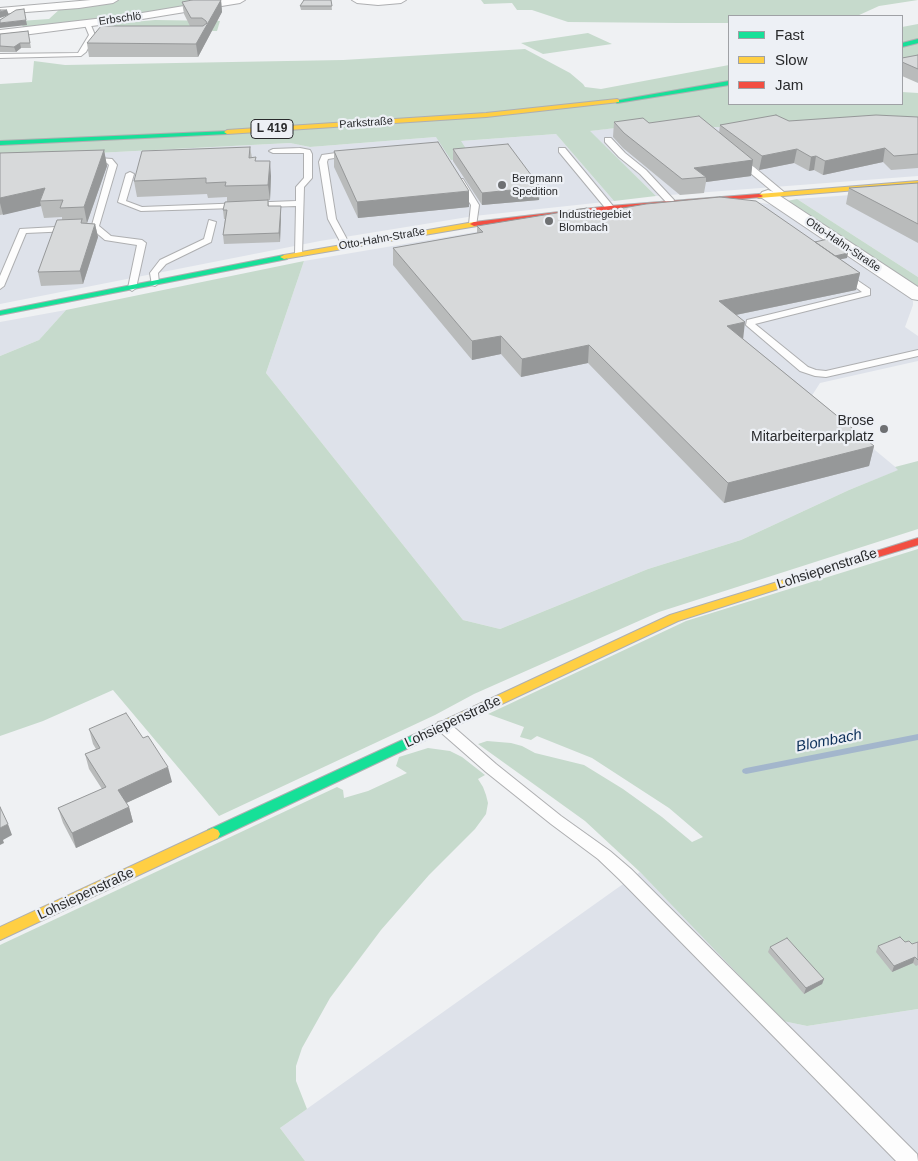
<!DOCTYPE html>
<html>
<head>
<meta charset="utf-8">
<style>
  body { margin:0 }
  #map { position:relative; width:918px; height:1161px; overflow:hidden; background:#eff1f3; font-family:Arial,sans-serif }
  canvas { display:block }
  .legend { position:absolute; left:728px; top:15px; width:175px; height:90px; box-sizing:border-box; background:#edf0f5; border:1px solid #9fa1a5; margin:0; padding:6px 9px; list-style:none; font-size:15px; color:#292a2c }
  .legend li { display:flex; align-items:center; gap:10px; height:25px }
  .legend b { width:25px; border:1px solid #9fa1a5 }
</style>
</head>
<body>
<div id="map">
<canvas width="918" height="1161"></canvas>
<ul class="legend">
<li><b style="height:6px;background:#16e098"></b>Fast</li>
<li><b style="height:6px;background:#ffcf43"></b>Slow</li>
<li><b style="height:6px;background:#f24e42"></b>Jam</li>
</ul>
</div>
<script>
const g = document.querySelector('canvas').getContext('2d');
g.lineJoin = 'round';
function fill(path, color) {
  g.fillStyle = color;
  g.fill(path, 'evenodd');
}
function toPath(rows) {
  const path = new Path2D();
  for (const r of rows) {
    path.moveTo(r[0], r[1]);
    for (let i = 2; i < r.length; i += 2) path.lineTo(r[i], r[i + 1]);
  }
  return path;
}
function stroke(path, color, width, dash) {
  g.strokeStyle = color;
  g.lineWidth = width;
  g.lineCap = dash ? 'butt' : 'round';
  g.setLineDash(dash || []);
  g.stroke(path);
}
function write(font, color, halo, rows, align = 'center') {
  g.font = font + ' Arial,sans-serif';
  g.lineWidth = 4.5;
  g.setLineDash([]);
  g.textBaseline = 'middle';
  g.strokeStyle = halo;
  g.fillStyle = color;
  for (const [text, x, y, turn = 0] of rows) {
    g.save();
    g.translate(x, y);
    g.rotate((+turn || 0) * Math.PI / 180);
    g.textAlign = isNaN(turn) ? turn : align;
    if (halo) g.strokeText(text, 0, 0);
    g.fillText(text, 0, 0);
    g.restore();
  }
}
fill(toPath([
  [694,119,751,126,918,129,918,176,656,196,589,131],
  [556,134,614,201,474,216,320,241,0,304,0,158,290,143,310,147,436,137,461,141],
  [918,190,918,277,797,199],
  [756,202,768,204,776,207,910,298,913,301,913,305,905,327,918,336,918,361,820,383,811,397,899,470,849,490,741,540,648,569,500,629,463,620,266,373,304,261,511,226],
  [66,310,39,340,0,356,0,322],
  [640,872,784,1021,807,1026,918,1009,918,1161,305,1161,280,1128]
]), '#dee2ea');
fill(toPath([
  [118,0,188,0,199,4,148,14,24,29,20,21,49,19,61,8],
  [481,0,918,0,879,6,857,16,729,16,729,23,677,23,568,22,532,10,517,10,512,3,484,4],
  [155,20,220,21,217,31,102,31,101,25],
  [918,24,918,62,902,66,902,27],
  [588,33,612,44,543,54,521,43],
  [525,49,570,73,583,84,585,87,601,89,729,65,729,104,902,104,902,92,918,93,918,129,704,127,694,119,590,131,656,196,614,201,556,134,461,141,472,158,451,160,436,137,310,147,290,143,0,158,0,84,32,82,34,61,65,65,343,60],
  [797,199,918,277,918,289,787,201],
  [304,261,266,373,463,620,500,629,648,569,741,540,849,490,898,470,895,467,918,461,918,529,659,612,474,694,435,715,219,816,113,690,43,721,0,736,0,356,39,340,66,310],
  [918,549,918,1009,807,1026,783,1021,640,872,585,821,478,744,487,741,511,743,522,746,535,753,584,765,623,789,662,817,692,842,703,837,669,808,592,758,537,736,531,740,520,737,524,727,488,714,686,621],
  [428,748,450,751,462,757,485,775,478,779,483,787,486,795,488,803,486,814,475,829,429,875,381,930,330,998,302,1048,296,1066,296,1081,307,1109,280,1128,305,1161,0,1161,0,945,337,787,343,790,344,798,368,791,407,773,396,766,399,757]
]), '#c6dacc');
fill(toPath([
  [918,734,918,740,746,774,743,773,742,771,743,769,746,768,918,734]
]), '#a3b6cc');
const lane = toPath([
  [87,21,90,23,95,35,86,52,81,56,0,58,0,54,78,53,89,35,84,23,87,21],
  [605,138,611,138,625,153,646,170,674,200,674,204,668,204,640,174,619,157,605,142,605,138],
  [300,148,310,150,312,154,312,178,304,187,302,256,295,254,296,206,141,211,118,202,126,174,130,172,134,174,126,201,142,207,296,201,296,187,304,178,304,153,273,153,269,151,273,149,300,148],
  [559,148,565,148,613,206,613,210,607,210,559,152,559,148],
  [350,151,354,153,353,155,328,159,327,162,336,219,350,245,346,248,342,245,328,219,319,162,322,155,350,151],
  [86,157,112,159,117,165,99,226,111,236,142,240,146,243,136,288,132,291,128,288,137,245,105,240,93,230,26,233,4,286,0,289,0,276,20,229,92,225,109,165,107,163,86,161,86,157],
  [736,157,742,157,784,192,784,196,778,196,736,161,736,157],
  [457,179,463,179,479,205,476,226,469,224,471,205,456,181,457,179],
  [209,220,216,222,211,242,166,264,158,273,159,283,155,286,152,285,150,273,160,260,204,239,209,220],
  [845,272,870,289,870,295,755,324,808,367,816,370,826,371,918,350,918,356,826,377,815,376,800,371,746,325,747,320,862,292,842,277,842,273,845,272],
  [443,721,448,722,496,764,561,816,610,851,631,869,917,1154,918,1161,896,1161,619,879,598,859,551,824,486,772,438,730,436,726,438,722,443,721]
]);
const street = toPath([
  [91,0,118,0,113,3,79,8,0,14,0,8,91,0],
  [220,0,245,0,240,3,130,21,0,38,0,30,130,15,220,0],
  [352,0,406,0,401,3,378,5,357,3,352,0],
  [768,190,774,192,918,287,918,300,912,299,762,198,760,195,762,192,768,190]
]);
const fast = toPath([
  [918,39,918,43,902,47,902,43,918,39],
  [729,81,729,85,617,103,614,101,729,81],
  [229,131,230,132,227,134,0,145,0,141,229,131],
  [284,255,288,257,287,259,0,315,0,311,284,255],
  [450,718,455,720,456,723,455,726,218,838,213,840,208,838,206,834,208,830,450,718]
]);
const slow = toPath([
  [617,99,619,100,619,102,486,117,227,134,224,132,227,130,486,113,617,99],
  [918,181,918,185,759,198,755,196,759,194,918,181],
  [474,222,477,222,477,226,284,259,280,257,284,255,474,222],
  [852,559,858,562,856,564,678,621,455,726,450,728,445,726,444,723,445,720,670,615,852,559],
  [213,828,218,830,220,834,218,838,0,940,0,927,213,828]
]);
const jam = toPath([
  [759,194,763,196,761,197,610,210,474,226,470,224,474,222,610,206,759,194],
  [918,538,918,545,852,565,846,562,848,560,918,538]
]);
stroke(lane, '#aeafb1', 2);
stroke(street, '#aeafb1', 2);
stroke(fast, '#aeafb1', 2);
stroke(slow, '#aeafb1', 2);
stroke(jam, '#aeafb1', 2);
fill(lane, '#fdfdfd');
fill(street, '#fdfdfd');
fill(fast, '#16e098');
fill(slow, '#ffcf43');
fill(jam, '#f24e42');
fill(toPath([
  [221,0,222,12,198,57,89,57,87,43,190,26,184,14,182,2],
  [331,0,332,10,301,10,300,6],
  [28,31,31,48,21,48,16,52,0,52,0,34],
  [918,55,918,83,902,76,902,58],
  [918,117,918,168,891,170,883,162,823,175,814,170,809,171,794,163,759,170,752,165,751,176,706,182,704,193,680,195,623,148,613,137,614,122,649,123,719,133,720,125,789,121],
  [250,147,252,158,271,176,270,200,268,200,269,206,281,215,280,242,224,244,223,235,225,219,224,219,223,210,227,201,227,197,208,198,207,194,137,197,134,181],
  [453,149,539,200,482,205,453,161],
  [104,150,107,166,87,223,95,224,98,237,83,284,41,286,38,272,62,220,62,217,44,218,41,206,0,215,0,153],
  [334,151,469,207,358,218,334,167],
  [918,183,918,243,846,204,849,188],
  [593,213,815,242,847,258,840,259,860,273,856,290,736,315,743,339,874,446,869,466,724,503,588,363,521,377,501,354,472,360,393,265,393,248,477,233,477,226],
  [89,729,172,782,126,803,129,807,133,822,76,848,63,823,58,808,102,789,89,769,85,754,96,749,93,744],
  [905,942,912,944,918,942,918,965,916,966,913,963,892,972,876,952,878,946],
  [770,947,824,979,822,984,804,994,768,952]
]), '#b9bbbb');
fill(toPath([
  [221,0,222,12,198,57,196,44],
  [7,10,9,15,0,18,0,12],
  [26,20,27,25,0,28,0,23],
  [20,43,21,48,16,52,14,47],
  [885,148,883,162,823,175,825,161],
  [797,149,794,163,759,170,762,156],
  [104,150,107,166,87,223,84,207],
  [816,156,814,170,809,171,811,157],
  [753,160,751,176,706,182,706,177,694,168],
  [270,161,271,176,270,200,268,185],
  [540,187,539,200,482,205,482,193],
  [45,188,40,201,41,206,3,215,0,203,0,198],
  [469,191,469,207,358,218,357,202],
  [281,206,281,215,280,242,279,233],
  [95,224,98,237,83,284,80,271],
  [848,253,847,258,832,261,833,256],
  [860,273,856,290,716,319,719,301],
  [745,322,743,340,727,326],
  [501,336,501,354,472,360,472,341],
  [589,345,588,363,521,377,522,359],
  [874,446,869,466,724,503,728,483],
  [168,767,172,782,122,805,118,790],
  [129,807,133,822,76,848,72,833],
  [8,824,12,835,3,840,4,843,0,845,0,828],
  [915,957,913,963,892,972,894,966],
  [824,979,822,984,804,994,806,988]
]), '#969899');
const building = toPath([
  [192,0,221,0,196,44,87,43,101,26,203,26,207,23,206,21,202,18,191,18,182,2,192,0],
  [304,0,331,0,332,6,300,6,304,0],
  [24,9,26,20,0,23,0,20,16,10,24,9],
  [0,10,7,10,0,12,0,10],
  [28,31,30,43,20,43,14,47,0,46,0,34,28,31],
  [918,55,918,69,902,62,902,58,918,55],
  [776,115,789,121,876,115,918,117,918,154,894,156,885,148,825,161,816,156,811,157,797,149,762,156,720,125,776,115],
  [699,116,753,160,694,168,706,177,682,179,624,133,614,122,643,118,649,123,699,116],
  [438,142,469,191,357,202,334,151,438,142],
  [508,144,540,187,482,193,453,149,508,144],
  [250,147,249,158,256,157,255,161,270,161,268,185,225,186,226,182,206,183,206,178,134,181,142,151,250,147],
  [104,150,84,207,60,208,63,200,40,201,45,188,0,198,0,153,104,150],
  [918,183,918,224,849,188,918,183],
  [720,197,756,201,860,273,719,301,745,322,727,326,874,446,728,483,589,345,522,359,501,336,472,341,393,248,483,232,477,226,587,208,593,213,646,204,720,197],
  [268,200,268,206,281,206,279,233,223,235,227,210,223,210,225,202,268,200],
  [82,219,81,223,95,224,80,271,38,272,57,220,82,219],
  [828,239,848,253,835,256,815,242,828,239],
  [126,713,143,738,148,736,168,767,118,790,129,807,72,833,58,808,106,787,85,754,100,748,89,729,126,713],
  [0,807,8,824,0,828,0,807],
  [900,937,905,942,909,941,912,944,918,942,918,960,915,957,894,966,878,946,900,937],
  [787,938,824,979,806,988,770,947,787,938]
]);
fill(building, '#d7d9da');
stroke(building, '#969899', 1);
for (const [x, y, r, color] of [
  [502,185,5,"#6e7072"],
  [549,221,5,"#6e7072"],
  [884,429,5,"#6e7072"]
]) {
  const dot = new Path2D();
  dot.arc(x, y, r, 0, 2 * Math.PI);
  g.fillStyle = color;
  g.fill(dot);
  stroke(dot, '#edf0f5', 2);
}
write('11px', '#292a2c', '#edf0f5', [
  ["Erbschlö",120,19,-8],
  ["Parkstraße",366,123,-4],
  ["Otto-Hahn-Straße",382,239,-10],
  ["Otto-Hahn-Straße",843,245,34]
]);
write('11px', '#292a2c', '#edf0f5', [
  ["Bergmann",512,179],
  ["Spedition",512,192],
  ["Industriegebiet",559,215],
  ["Blombach",559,228]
], 'left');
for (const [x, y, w] of [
  [272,129,42]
]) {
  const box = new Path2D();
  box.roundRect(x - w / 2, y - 9.5, w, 19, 4);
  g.fillStyle = '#edf0f5';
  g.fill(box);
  stroke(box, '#292a2c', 1);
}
write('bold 12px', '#292a2c', null, [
  ["L 419",272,129]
]);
write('14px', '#292a2c', '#edf0f5', [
  ["Brose",874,421],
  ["Mitarbeiterparkplatz",874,437]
], 'right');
write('14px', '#292a2c', '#edf0f5', [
  ["Lohsiepenstraße",827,569,-18],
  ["Lohsiepenstraße",453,722,-25],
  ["Lohsiepenstraße",86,894,-25]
]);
write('italic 15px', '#0d305a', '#edf0f5', [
  ["Blombach",829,741,-11]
]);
</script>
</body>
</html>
